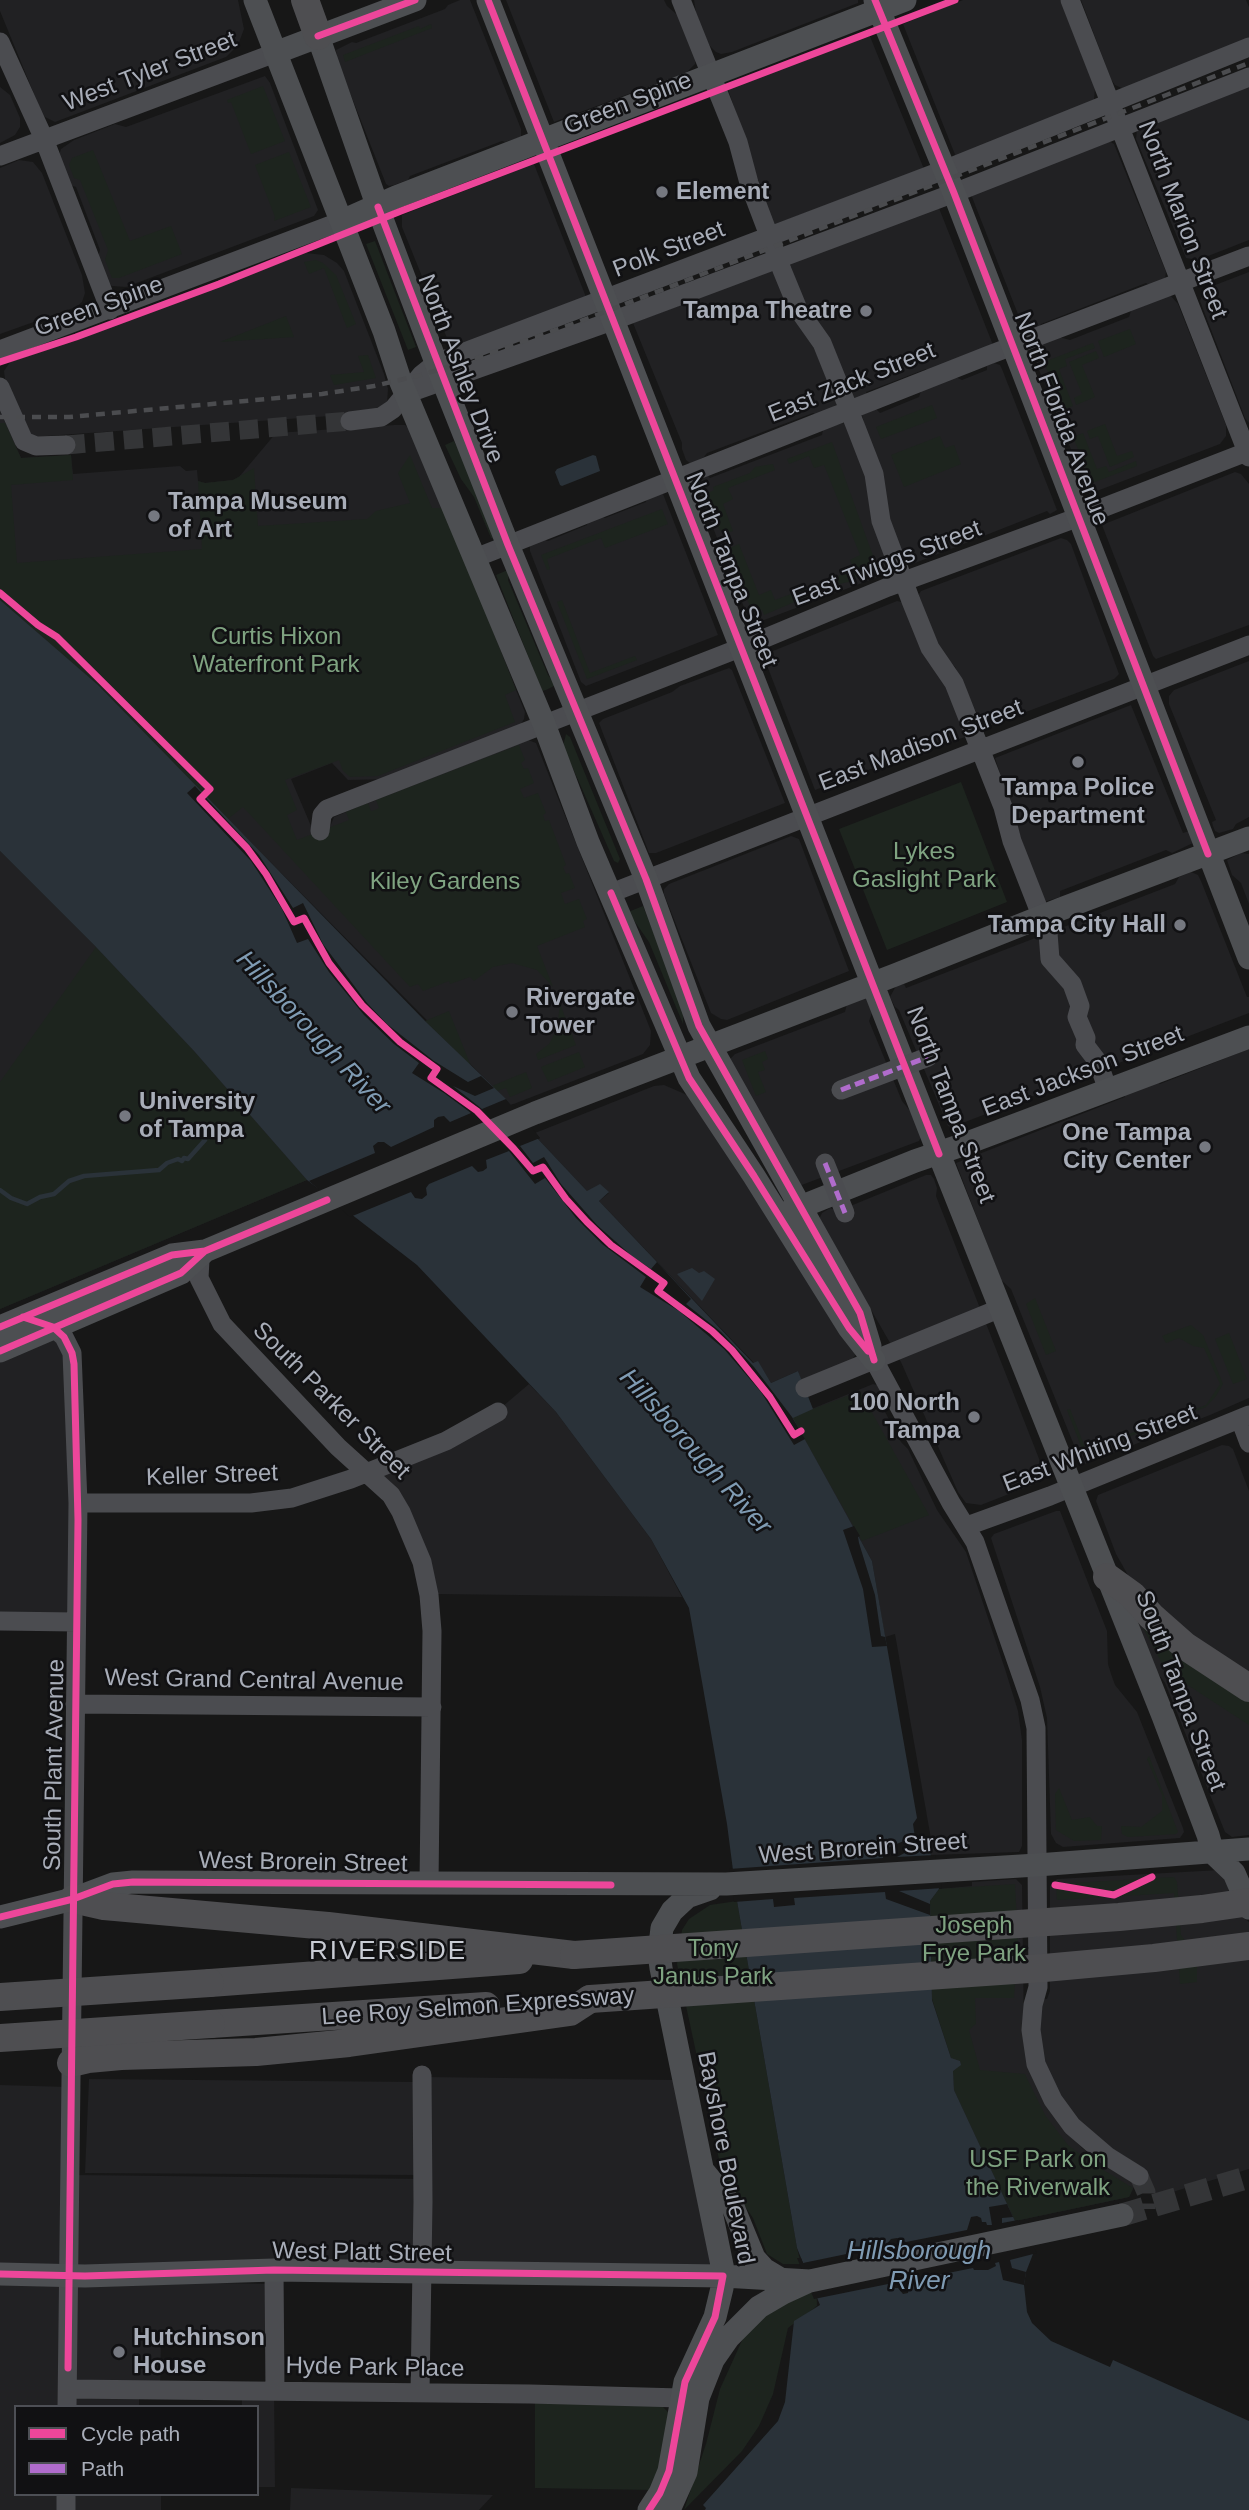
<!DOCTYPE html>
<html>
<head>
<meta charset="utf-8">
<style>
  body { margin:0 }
  #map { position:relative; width:1249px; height:2510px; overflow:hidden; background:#171717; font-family:Arial,sans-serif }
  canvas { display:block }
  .legend { position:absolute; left:14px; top:2405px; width:245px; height:91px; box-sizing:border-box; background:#111113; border:2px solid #4d4f55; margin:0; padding:9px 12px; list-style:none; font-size:21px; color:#a8adb8 }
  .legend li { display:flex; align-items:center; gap:14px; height:35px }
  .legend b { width:35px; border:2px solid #4d4f55 }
</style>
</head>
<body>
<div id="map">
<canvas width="1249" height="2510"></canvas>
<ul class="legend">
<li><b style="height:9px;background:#ed469a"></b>Cycle path</li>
<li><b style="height:9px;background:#b06ccc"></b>Path</li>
</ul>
</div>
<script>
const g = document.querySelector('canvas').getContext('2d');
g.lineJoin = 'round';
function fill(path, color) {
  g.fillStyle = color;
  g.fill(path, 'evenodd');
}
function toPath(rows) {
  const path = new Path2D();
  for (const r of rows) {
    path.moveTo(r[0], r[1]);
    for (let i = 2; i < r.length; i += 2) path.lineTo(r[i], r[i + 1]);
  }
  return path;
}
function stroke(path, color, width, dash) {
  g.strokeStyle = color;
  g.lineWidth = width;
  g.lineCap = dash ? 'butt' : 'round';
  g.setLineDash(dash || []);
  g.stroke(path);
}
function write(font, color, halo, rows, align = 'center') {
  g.font = font + ' Arial,sans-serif';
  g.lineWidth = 5;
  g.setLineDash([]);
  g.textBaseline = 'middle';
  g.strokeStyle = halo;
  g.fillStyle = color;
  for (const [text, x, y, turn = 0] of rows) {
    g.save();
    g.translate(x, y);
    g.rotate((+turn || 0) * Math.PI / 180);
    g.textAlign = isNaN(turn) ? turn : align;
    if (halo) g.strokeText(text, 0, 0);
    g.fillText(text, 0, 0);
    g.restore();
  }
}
fill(toPath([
  [0,0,238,0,244,29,238,45,226,57,55,122,45,117,41,111,0,11],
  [460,0,470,0,521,129,521,137,505,142,502,141,410,176,408,180,394,185,389,186,386,184,337,60,336,50,352,42,356,43,445,9,448,5],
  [506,0,664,0,667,6,682,19,696,59,695,64,687,72,554,122],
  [694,0,858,0,858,3,732,52,721,54,716,52,709,45,696,13],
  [963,0,1060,0,1095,88,1094,100,956,157,903,24],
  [1081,0,1246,0,1249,7,1249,44,1124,89,1115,85,1111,79],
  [869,34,924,169,773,225,728,89],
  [265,76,270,83,318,210,314,216,126,287,112,286,105,280,97,260,100,250,76,187,67,184,59,155,61,149,74,140,115,124,126,127],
  [1249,83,1249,240,1198,260,1186,258,1136,139,1137,129],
  [0,87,10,95,20,118,20,127,15,135,0,143],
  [1107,140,1114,144,1166,272,1165,279,1149,285,1146,283,1041,324,1039,328,1025,332,970,192],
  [19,160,33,162,42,173,82,275,85,293,82,302,76,307,0,334,0,168],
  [534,164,586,297,451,348,402,227,402,215],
  [937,203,993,345,928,372,926,369,866,392,867,396,855,400,808,314,788,263],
  [306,253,324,255,337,263,344,271,384,374,388,389,387,403,373,413,32,437,17,410,5,379,4,371,10,362,111,327],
  [772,270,811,341,837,404,819,416,813,413,707,453,704,457,691,464,686,460,682,449,682,443,633,323],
  [1249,272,1249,423,1245,418,1200,301,1204,292,1210,287],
  [1170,295,1178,304,1226,425,1226,436,1220,444,1089,494,1039,370,1034,355,1035,350,1037,346,1059,337,1070,340,1129,317,1132,308],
  [994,363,1000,365,1002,369,1057,510,1050,514,1047,511,910,565,906,563,891,526,862,415,876,409,880,413,919,397,921,391,956,377,962,380,987,370,987,366],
  [0,410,21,458,71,455,73,474,180,466,186,471,197,470,198,481,205,483,233,480,239,477,276,433,395,425,405,425,413,431,418,438,516,690,525,712,524,719,520,726,391,779,348,780,332,763,291,779,314,833,330,827,334,817,346,812,528,740,536,743,651,1031,650,1045,643,1054,511,1105,195,786,98,685,0,600],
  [843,423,846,425,866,474,890,570,883,575,751,625,696,484,697,480,707,474,710,478,822,435,823,429],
  [1235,472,1241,474,1249,484,1249,625,1156,659,1153,656,1102,525],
  [663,494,718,635,586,686,581,682,530,551,530,546,540,538,548,541,587,525,588,520,600,515,605,518,646,502,647,497],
  [1061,538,1067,540,1071,544,1119,674,1114,679,983,728,962,681,955,667,942,653,918,596,921,591],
  [897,601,902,602,942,676,966,734,965,737,940,746,929,747,815,790,763,655],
  [1249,661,1249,817,1236,824,1233,829,1219,833,1215,831,1213,826,1212,822,1216,820,1169,704,1169,696,1174,690],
  [729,668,732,670,785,803,656,853,649,853,599,723,603,719,672,692,680,686],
  [1131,705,1183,833,1189,831,1193,843,1172,853,1166,850,1060,891,1060,897,1044,902,1041,899,995,758],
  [791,836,799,839,849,971,727,1020,721,1019,711,1013,664,894,664,889,669,884],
  [0,851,96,947,194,1051,307,1180,0,1309],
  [1241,853,1249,854,1249,904,1241,883,1232,875,1227,860],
  [1191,872,1198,875,1201,881,1247,997,1249,997,1249,1013,952,1127,948,1126,899,1010,895,1007,890,997,896,986,904,984,906,988,986,957,1175,884,1179,877],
  [866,997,872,1013,869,1021,902,1101,911,1112,921,1137,919,1141,799,1186,730,1059,735,1054,845,1012,847,1003],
  [1249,1049,1249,1398,1210,1415,1082,1465,1011,1289,1001,1280,956,1163,1125,1097,1125,1094,1158,1081,1160,1084],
  [664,1085,687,1095,715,1135,856,1354,851,1361,801,1380,798,1371,771,1383,758,1362,754,1363,599,1201,609,1193,587,1191,538,1139,540,1138,535,1133,654,1086],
  [926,1175,931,1175,934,1179,937,1188,936,1196,1045,1474,1042,1481,981,1505,966,1503,958,1492,901,1362,819,1219,822,1213,830,1208,838,1211],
  [69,1329,72,1617,0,1616,0,1356],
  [529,1384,556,1412,651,1539,682,1597,437,1594,375,1474,489,1418],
  [873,1384,877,1385,879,1389,884,1410,901,1442,908,1449,937,1510,966,1552,1005,1669,1018,1711,1022,1740,1022,1846,1019,1852,931,1855,930,1851,917,1851,916,1847,931,1839,895,1634,885,1637,872,1561,792,1417],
  [1222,1445,1229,1446,1233,1449,1249,1491,1249,1835,1232,1837,1225,1832,1165,1683,1144,1654,1134,1630,1133,1584,1116,1554,1096,1501,1098,1495],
  [1056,1511,1060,1511,1107,1631,1108,1664,1111,1674,1115,1685,1137,1712,1183,1828,1184,1832,1180,1838,1063,1847,1056,1843,1051,1834,1047,1718,1040,1687,991,1538,994,1534],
  [1220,1870,1227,1882,1231,1900,1240,1915,1249,1922,1249,2169,1156,2197,1148,2179,1140,2171,1067,2112,1041,2055,1038,2000,1047,1999,1050,1991,1050,1886,1057,1879],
  [1016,1879,1022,1885,1024,2034,1060,2125,1082,2148,1135,2185,1129,2197,1015,2221,954,2090,939,1889,972,1886,972,1882],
  [424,2077,676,2080,720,2278,73,2272,75,2175,425,2179],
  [89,2079,417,2082,417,2175,85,2173],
  [0,2085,68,2087,66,2274,0,2273],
  [0,2279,272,2284,272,2340,161,2338,160,2389,139,2388,139,2407,16,2407,16,2494,161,2494,161,2510,0,2510],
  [274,2387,275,2487,257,2487,257,2407,242,2407,242,2388],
  [291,2488,493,2495,479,2510,290,2510]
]), '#212123');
fill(toPath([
  [431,24,432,28,345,62,343,55,419,26,420,29],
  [263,86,285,141,251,154,231,102,228,103,227,100],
  [93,150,130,241,171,226,182,254,119,278,112,278,105,260,108,250,80,180,74,178,69,165,72,158],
  [289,152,311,207,274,221,275,217,255,165],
  [375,241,416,347,408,350,366,244],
  [316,260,323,263,336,275,356,324,347,328,324,268,309,274,304,262],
  [286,316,294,337,220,342],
  [1130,329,1136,344,1104,357,1098,341],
  [1093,343,1095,348,1065,359,1067,366,1059,369,1073,406,1063,410,1044,362],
  [1096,351,1099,358,1082,365,1095,397,1076,405,1074,398,1082,394,1069,362],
  [368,355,376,378,334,385,330,375,364,372,358,356],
  [932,405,937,418,881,439,876,427],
  [0,423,5,423,21,458,71,455,73,480,11,485,17,563,202,549,198,481,205,483,233,480,254,468,258,526,367,519,376,511,410,503,398,473,410,455,432,508,445,508,516,690,505,695,515,722,378,776,350,777,343,771,339,760,285,780,297,810,287,815,297,840,349,820,346,812,368,803,371,811,375,810,379,808,376,800,519,745,525,760,521,763,524,769,528,768,534,783,520,789,524,798,538,793,546,813,543,815,545,821,549,820,566,865,563,867,566,874,569,873,575,888,561,893,565,904,579,899,587,919,583,921,585,927,537,946,553,987,537,970,512,963,493,967,474,981,470,977,450,984,449,981,423,991,418,984,410,987,243,807,228,819,98,685,0,600],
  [1105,424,1117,456,1132,451,1134,457,1110,467,1098,436,1090,439,1087,431],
  [1083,433,1097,469,1106,466,1109,472,1136,461,1137,466,1092,483,1073,437],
  [940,436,945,448,954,445,961,464,904,487,891,455],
  [454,441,473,480,494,539,491,538,474,497,461,479,445,445],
  [832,442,877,567,861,573,853,581,839,584,836,577,854,570,850,560,860,555,824,465,814,468,809,456,789,464,787,459],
  [773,464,775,470,728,488,733,499,723,504,733,531,724,534,719,529,706,494,714,490,713,487,750,473,755,467],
  [662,509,668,524,605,548,601,538,547,559,550,569,547,570,541,555],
  [739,544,759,595,771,590,775,600,823,582,825,589,764,615,762,610,753,614,730,555,730,548],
  [510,569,508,580,548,675,556,685,546,690,542,691,496,575],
  [562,600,590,673,635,656,637,660,587,679,557,602],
  [566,734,570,737,620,859,618,863,614,861,563,746],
  [961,782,1007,902,887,950,839,829],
  [643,906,680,1000,683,1009,683,1024,649,942,628,912],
  [96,947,194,1051,307,1180,0,1309,0,1082],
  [560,1004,576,1045,538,1060,536,1054,549,1044,557,1029],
  [449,1011,471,1066,425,1021],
  [765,1051,768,1059,762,1062,765,1070,758,1072,766,1092,756,1096,742,1060],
  [579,1052,585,1067,548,1082,541,1067],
  [526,1072,532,1088,510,1097,506,1088,497,1091,492,1086],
  [1035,1298,1056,1351,1046,1355,1026,1304],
  [1191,1325,1203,1335,1223,1384,1216,1396,1206,1407,1084,1454,1067,1410,1070,1409,1086,1450,1206,1405,1220,1384,1204,1348,1193,1346,1179,1338,1166,1343,1162,1336],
  [1229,1333,1247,1379,1233,1384,1215,1339],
  [860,1391,929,1515,862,1541,792,1417],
  [1131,1605,1249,1699,1249,1725,1186,1684,1179,1696],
  [1149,1756,1178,1832,1176,1834,1128,1837,1122,1834,1121,1826,1141,1827,1162,1811,1162,1795,1147,1759],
  [1059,1788,1072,1820,1090,1817,1097,1826,1102,1826,1101,1840,1074,1841,1056,1830,1055,1794],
  [1174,1877,1177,1882,1181,1935,1192,1951,1197,1967,1197,1982,1180,1984,1174,1893,1057,1900,1056,1884],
  [1015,1884,1018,1940,1014,1998,975,1998,976,2024,969,2030,980,2070,1025,2074,1045,2115,1068,2145,1092,2163,1133,2188,1129,2197,1015,2221,954,2090,953,2071,961,2064,960,2061,951,2058,932,1999,930,1901,939,1889],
  [737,1901,797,2248,801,2264,783,2264,767,2254,753,2218,722,2173,677,1964,682,1930,689,1919,710,1905],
  [816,2281,817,2306,788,2328,773,2394,759,2426,742,2451,684,2510,706,2444,720,2389,758,2305],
  [535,2398,656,2400,668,2412,666,2447,653,2490,535,2488]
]), '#1d241e');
fill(toPath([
  [593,455,596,456,600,471,562,486,560,485,555,472,557,469],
  [0,600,98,685,425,1021,506,1099,538,1139,587,1191,600,1184,609,1192,599,1201,753,1363,758,1361,771,1383,798,1371,813,1409,793,1418,872,1561,917,1818,913,1824,917,1851,930,1851,939,1889,930,1901,932,2000,951,2058,960,2061,961,2065,953,2071,954,2090,1015,2221,1033,2254,1026,2272,1024,2285,1027,2312,1032,2323,1051,2341,1110,2367,1113,2360,1249,2421,1249,2510,705,2510,706,2508,703,2505,778,2421,785,2402,794,2321,820,2305,797,2248,737,1901,727,1824,689,1608,651,1539,556,1412,417,1265,307,1180,194,1051,96,947,0,851],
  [692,1268,699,1273,704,1271,715,1279,702,1301,677,1274]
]), '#2a3239');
fill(toPath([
  [195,786,259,855,293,908,303,903,323,944,367,1003,387,1024,434,1061,468,1082,481,1076,494,1088,475,1096,453,1086,482,1109,506,1099,511,1105,514,1104,540,1138,520,1146,533,1163,544,1157,561,1184,597,1225,633,1257,651,1269,657,1262,691,1299,686,1304,721,1332,754,1367,792,1417,805,1439,794,1445,761,1392,724,1349,679,1311,640,1287,646,1277,602,1244,576,1218,545,1178,535,1184,509,1151,486,1160,487,1168,483,1171,478,1172,472,1166,429,1184,426,1188,427,1195,422,1199,415,1198,411,1192,350,1217,309,1181,375,1153,373,1146,378,1142,384,1142,391,1147,434,1127,434,1120,438,1117,444,1116,450,1122,471,1113,444,1093,412,1073,419,1063,394,1044,364,1015,329,972,308,939,297,943,282,909,251,861,187,793],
  [854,1526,860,1536,858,1537,859,1543,875,1595,881,1636,885,1637,887,1646,872,1647,863,1589,843,1530],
  [915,1836,916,1847,897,1857,935,1855,942,1888,899,1891,930,1904,930,1915,886,1899,885,1892,794,1898,795,1905,774,1907,773,1899,734,1902,729,1869,883,1858,883,1850],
  [1007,2204,1013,2217,1002,2218,1002,2223,1018,2220,1037,2253,1010,2260,1012,2268,1026,2272,1024,2285,1003,2280,999,2262,995,2263,996,2266,988,2270,974,2270,973,2268,913,2280,913,2285,909,2286,908,2293,903,2294,898,2288,895,2288,893,2283,814,2299,797,2258,801,2258,803,2263,885,2246,891,2239,897,2238,906,2242,967,2230,971,2217,977,2216,981,2218,982,2222,986,2222,987,2225,992,2225,989,2207]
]), '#171717');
stroke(toPath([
  [0,1190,11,1198,27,1204,40,1197,54,1194,69,1181,84,1176,159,1170,167,1163,178,1159,182,1161,184,1158,188,1159,205,1140]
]), '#2a3239', 4.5);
stroke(toPath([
  [66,445,350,421],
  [1139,2176,1146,2192,1146,2209]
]), '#343537', 19, [19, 10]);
stroke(toPath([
  [1122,2215,1249,2177]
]), '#343537', 23, [23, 11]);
stroke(toPath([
  [681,0,738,142,749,183,782,270,798,309,822,343,855,425,874,474,881,521,911,601,930,648,954,683,1003,807,1012,841,1048,933,1050,959,1072,984,1080,1006,1077,1017,1086,1038,1085,1045,1098,1062,1108,1090],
  [1070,0,1249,457],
  [0,42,44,139,110,310],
  [0,156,275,53],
  [0,350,342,221],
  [0,387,24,441,36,446,66,445],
  [406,394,612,321,954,193,1249,77],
  [350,421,381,417,393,409,421,375,436,363,944,170,1249,47],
  [475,558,989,355,1249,256],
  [320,831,322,815,327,809,763,639,888,587,1079,517,1249,451],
  [611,893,1249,645],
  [205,1251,200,1260,199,1278,222,1324,338,1447,391,1495,401,1512,422,1562,429,1595,432,1631,429,1884],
  [41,1322,53,1327,64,1337,72,1353,78,1503,67,2407],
  [874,1360,951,1503,975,1542,1030,1700,1036,1728,1038,1987,1033,2005,1031,2030,1036,2064,1053,2100,1072,2126,1107,2156,1139,2176],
  [805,1388,1001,1308],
  [1240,1419,1249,1443],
  [78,1503,251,1503,292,1498,351,1479,446,1441,498,1412],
  [967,1526,1050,1496,1249,1415],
  [0,1621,76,1622],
  [75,1704,432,1707],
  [274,2270,275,2391],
  [68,2389,530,2394,681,2398],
  [420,2393,423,2202,422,2075],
  [66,2510,66,2494]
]), '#4b4c50', 19);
stroke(toPath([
  [255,0,384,331,400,380,544,724,588,842,689,1078,754,1176,849,1328,874,1360],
  [488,0,939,1154,1163,1716,1208,1835,1213,1853,1234,1873,1249,1908],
  [875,0,954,193,1249,958],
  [318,36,382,219,443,381,508,545,646,879,699,1026,860,1313,870,1346],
  [275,53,415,0],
  [342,221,396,197,905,0],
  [788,1212,915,1161,962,1145,1249,1037],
  [0,1327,172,1255,205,1251,535,1113,895,975,1061,909,1249,838],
  [0,1351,181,1273,205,1251],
  [0,1917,73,1899,113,1884,133,1882,726,1884,1037,1865,1249,1849],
  [705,2173,733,2207,754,2258,764,2269,779,2278],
  [0,2274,85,2276,274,2270,723,2276,810,2281,1122,2215],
  [649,2510,660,2493,669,2471,685,2382,715,2317,722,2288,723,2270,661,1968,659,1953,662,1928,672,1911,687,1897,710,1889],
  [669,2510,686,2472,698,2398,713,2360,729,2337,759,2307,783,2293,807,2282]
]), '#4d4f52', 23);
stroke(toPath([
  [305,0,318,36],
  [1107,1577,1132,1595,1151,1616,1185,1646,1249,1688],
  [73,1899,104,1906,328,1926,574,1955],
  [210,1983,519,1960],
  [211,2024,486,2006],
  [71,2063,88,2059,121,2056,256,2052,349,2043,570,2012,590,1999]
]), '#4e4e51', 28);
stroke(toPath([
  [0,417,69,417,322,394,374,386,421,375,474,359,589,318,1249,63]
]), '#4b4c4f', 4.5, [9, 7]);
stroke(toPath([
  [841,1090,928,1057],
  [825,1163,845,1213]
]), '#4b4c50', 19);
stroke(toPath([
  [574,1955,1119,1917,1202,1909,1249,1902],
  [0,1997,210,1983],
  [590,1999,1044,1968,1154,1958,1249,1946],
  [0,2038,211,2024]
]), '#4e4e51', 28);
stroke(toPath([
  [841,1090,928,1057],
  [825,1163,845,1213]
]), '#b06ccc', 5, [10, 5]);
stroke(toPath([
  [488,0,939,1154],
  [875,0,954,193,1208,854],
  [318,36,415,0],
  [378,207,508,545,646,879,699,1026,860,1313,874,1360],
  [0,362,76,337,219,284,401,211,955,0],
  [0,593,38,625,57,637,210,789,200,799,247,848,266,874,294,922,304,918,329,963,362,1005,400,1042,437,1069,431,1078,477,1111,514,1149,533,1171,543,1167,566,1199,587,1222,611,1245,664,1283,658,1291,712,1331,732,1350,770,1397,794,1435,801,1431],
  [611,893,689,1078,754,1176,849,1328,868,1351],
  [23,1317,53,1327,64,1337,72,1353,74,1364,78,1520,68,2368],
  [0,1327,172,1255,205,1251,327,1200],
  [0,1351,181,1273,205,1251],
  [1055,1885,1114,1895,1152,1877],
  [0,1917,73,1899,113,1884,133,1882,611,1885],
  [0,2274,85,2276,274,2270,723,2276,715,2317,685,2382,669,2471,660,2493,649,2510]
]), '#ed469a', 7);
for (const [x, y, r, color] of [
  [662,192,7,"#757880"],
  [866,311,7,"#757880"],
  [154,516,7,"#757880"],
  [1078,762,7,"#757880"],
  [1180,925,7,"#757880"],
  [512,1012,7,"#757880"],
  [125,1116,7,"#757880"],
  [1205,1147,7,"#757880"],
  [974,1417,7,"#757880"],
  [119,2352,7,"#757880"]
]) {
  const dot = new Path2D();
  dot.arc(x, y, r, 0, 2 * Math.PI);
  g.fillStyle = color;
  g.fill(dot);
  stroke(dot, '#111113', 2.5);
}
write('24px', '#a8adb8', '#111113', [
  ["West Tyler Street",150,72,-21],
  ["Green Spine",628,104,-21],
  ["North Marion Street",1182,220,69],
  ["Polk Street",669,250,-21],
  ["Green Spine",99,307,-20],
  ["North Ashley Drive",460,369,69],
  ["East Zack Street",852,383,-22],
  ["North Florida Avenue",1061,419,69],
  ["East Twiggs Street",887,564,-21],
  ["North Tampa Street",731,570,68],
  ["East Madison Street",921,746,-21],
  ["East Jackson Street",1083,1072,-21],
  ["North Tampa Street",950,1105,69],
  ["South Parker Street",331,1401,45],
  ["East Whiting Street",1100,1449,-21],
  ["Keller Street",212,1476,-2],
  ["West Grand Central Avenue",254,1681,1],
  ["South Tampa Street",1180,1691,69],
  ["South Plant Avenue",55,1765,-89],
  ["West Brorein Street",863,1849,-4],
  ["West Brorein Street",303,1863,1],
  ["Lee Roy Selmon Expressway",478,2007,-4],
  ["Bayshore Boulevard",725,2158,79],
  ["West Platt Street",362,2253,1],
  ["Hyde Park Place",375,2368,1]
]);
write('bold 24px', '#a8adb8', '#111113', [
  ["Element",676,192],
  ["Tampa Theatre",852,311,"right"],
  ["Tampa Museum",168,502],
  ["of Art",168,530],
  ["Tampa Police",1078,788,"center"],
  ["Department",1078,816,"center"],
  ["Tampa City Hall",1166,925,"right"],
  ["Rivergate",526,998],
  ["Tower",526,1026],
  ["University",139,1102],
  ["of Tampa",139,1130],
  ["One Tampa",1191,1133,"right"],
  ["City Center",1191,1161,"right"],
  ["100 North",960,1403,"right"],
  ["Tampa",960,1431,"right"],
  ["Hutchinson",133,2338],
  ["House",133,2366]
], 'left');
write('24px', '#7fa381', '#111113', [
  ["Curtis Hixon",276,637],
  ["Waterfront Park",276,665],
  ["Lykes",924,852],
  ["Gaslight Park",924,880],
  ["Kiley Gardens",445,882],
  ["Joseph",974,1926],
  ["Frye Park",974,1954],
  ["Tony",713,1949],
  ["Janus Park",713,1977],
  ["USF Park on",1038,2160],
  ["the Riverwalk",1038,2188]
]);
write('italic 26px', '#7f9bb3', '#111113', [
  ["Hillsborough River",313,1033,47],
  ["Hillsborough River",695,1452,48],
  ["Hillsborough",919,2252],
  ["River",919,2282]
]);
g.letterSpacing = '2px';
write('26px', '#c9ccd4', '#111113', [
  ["RIVERSIDE",388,1952]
]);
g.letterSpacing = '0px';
</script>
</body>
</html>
